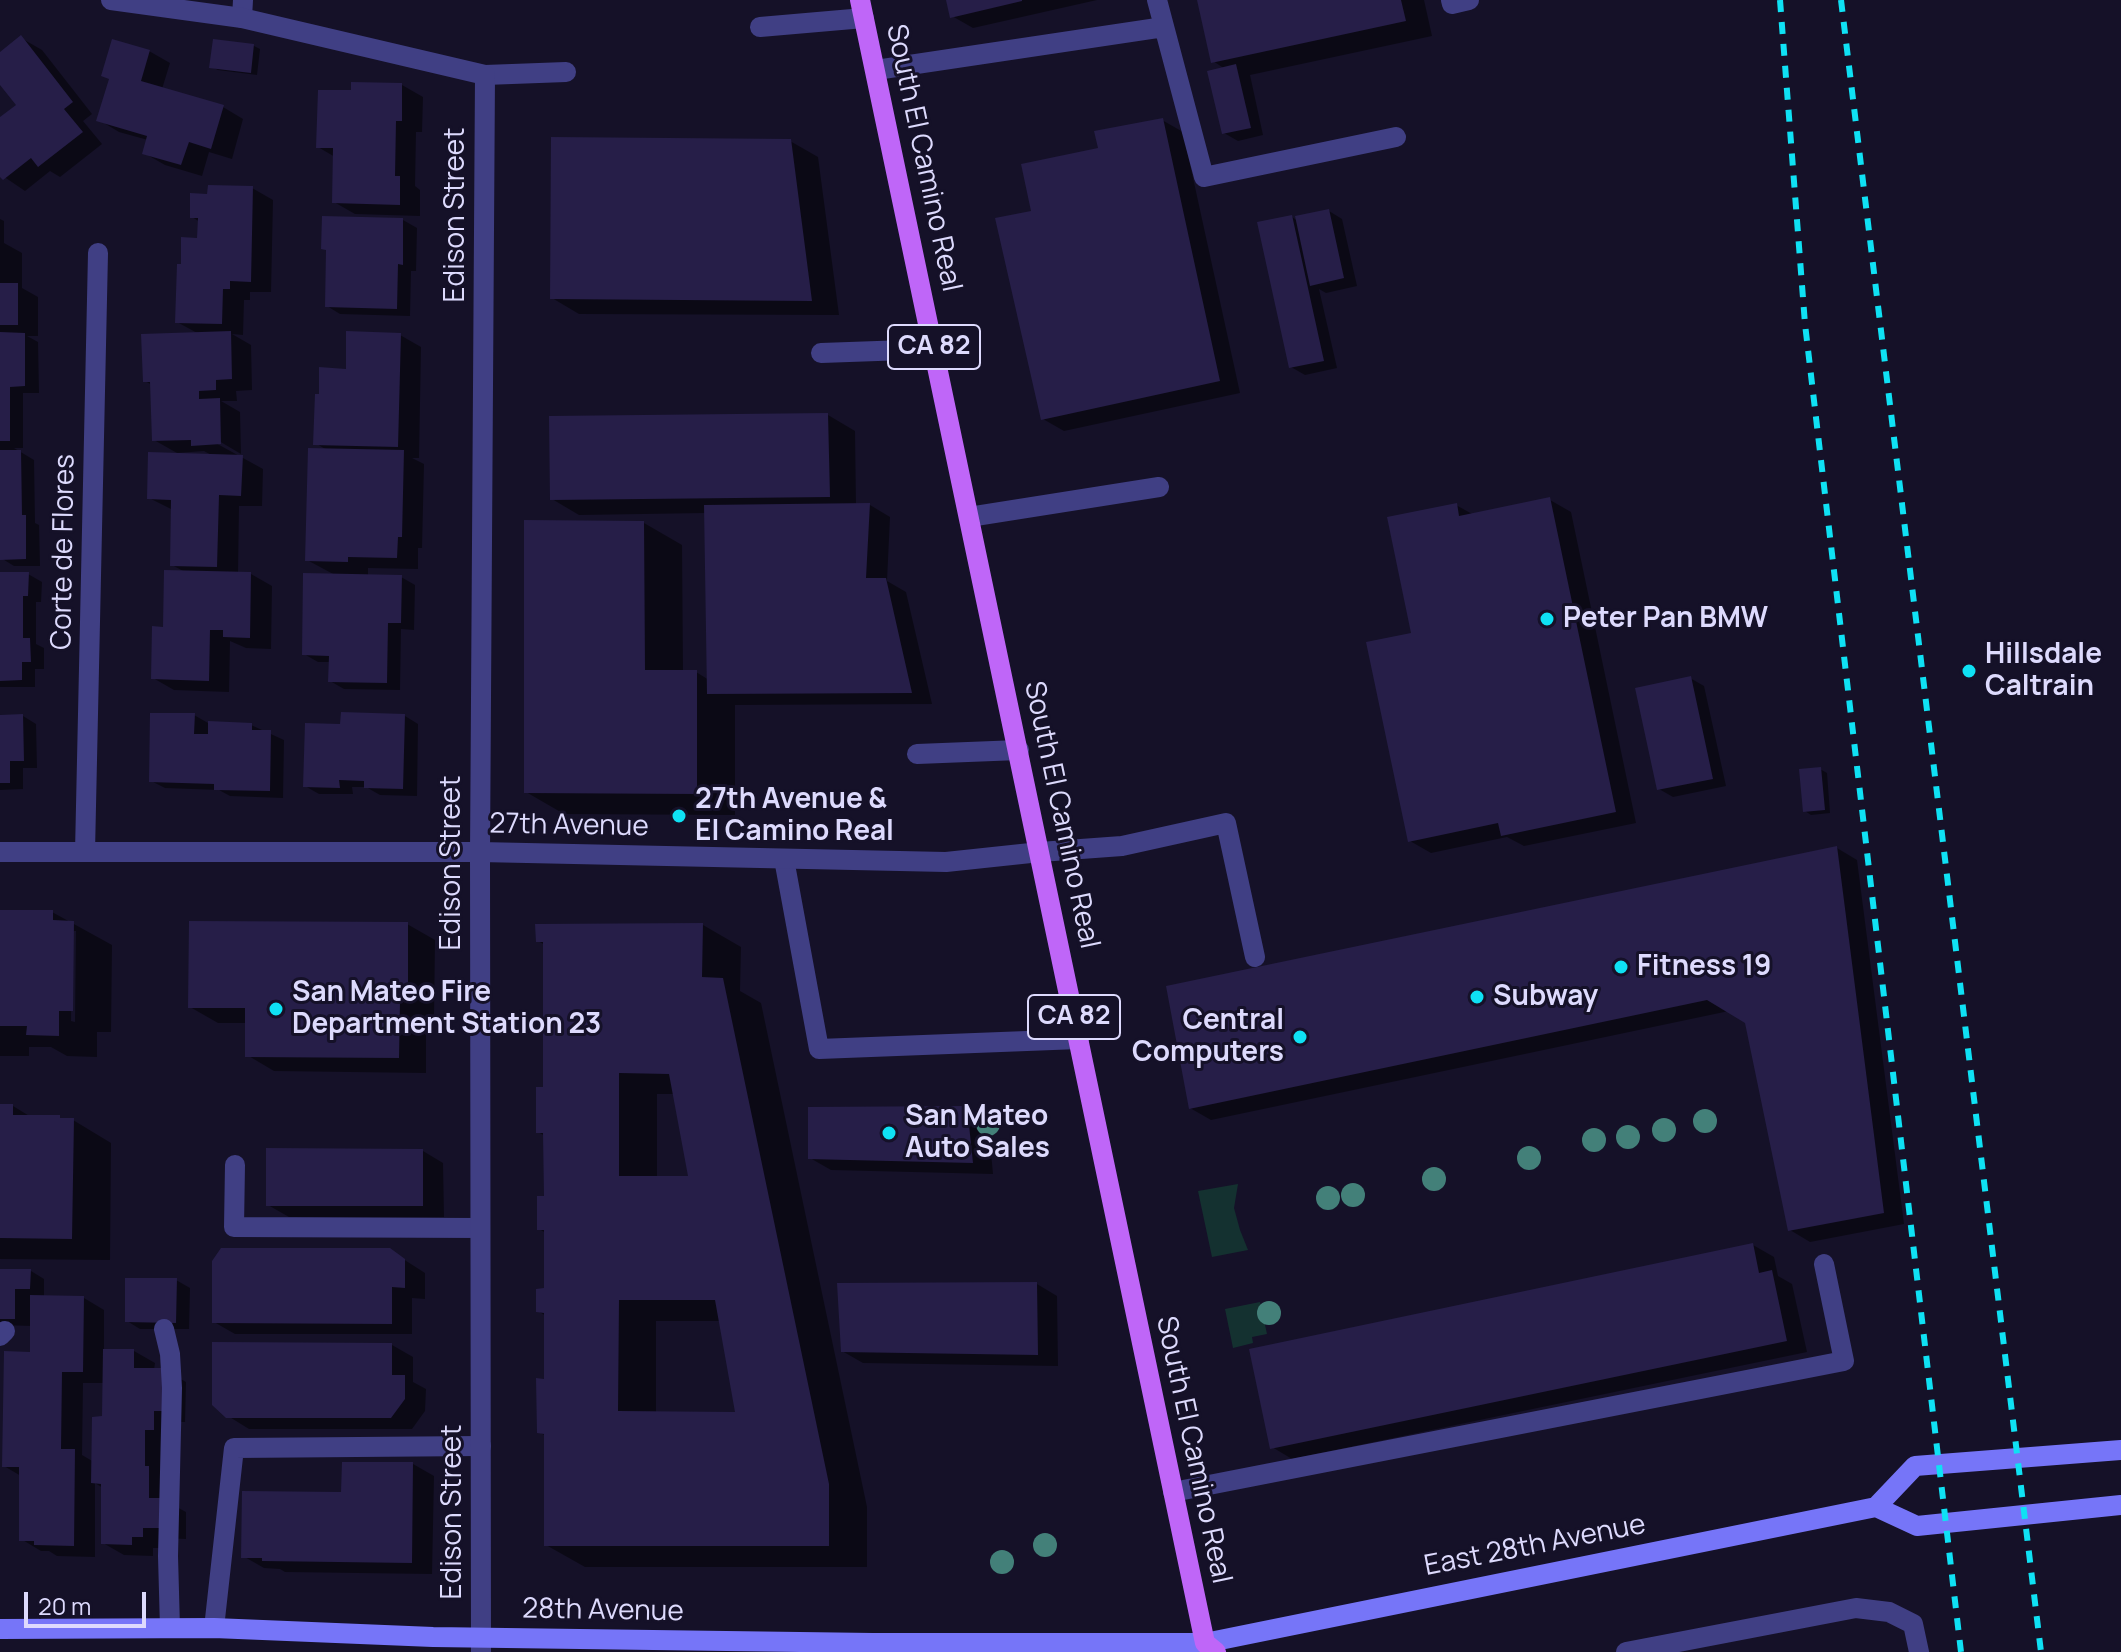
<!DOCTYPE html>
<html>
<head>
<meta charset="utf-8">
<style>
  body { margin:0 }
  #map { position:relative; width:2121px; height:1652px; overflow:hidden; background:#151128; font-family:Manrope,sans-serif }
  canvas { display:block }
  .scale { position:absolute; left:24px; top:1592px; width:122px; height:36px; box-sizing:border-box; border:4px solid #dddafd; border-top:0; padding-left:10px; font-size:24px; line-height:28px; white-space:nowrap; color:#dddafd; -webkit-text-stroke:6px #151128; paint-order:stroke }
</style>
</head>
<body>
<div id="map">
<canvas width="2121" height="1652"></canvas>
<div class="scale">20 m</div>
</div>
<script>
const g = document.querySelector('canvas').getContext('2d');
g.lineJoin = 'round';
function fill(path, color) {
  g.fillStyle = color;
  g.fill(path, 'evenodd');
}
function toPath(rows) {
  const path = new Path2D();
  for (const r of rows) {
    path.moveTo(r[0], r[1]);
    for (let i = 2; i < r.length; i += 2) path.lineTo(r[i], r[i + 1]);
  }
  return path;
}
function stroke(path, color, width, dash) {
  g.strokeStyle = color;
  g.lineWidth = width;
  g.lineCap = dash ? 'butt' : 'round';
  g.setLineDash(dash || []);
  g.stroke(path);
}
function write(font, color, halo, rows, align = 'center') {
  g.font = font + ' Manrope,sans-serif';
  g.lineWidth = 6;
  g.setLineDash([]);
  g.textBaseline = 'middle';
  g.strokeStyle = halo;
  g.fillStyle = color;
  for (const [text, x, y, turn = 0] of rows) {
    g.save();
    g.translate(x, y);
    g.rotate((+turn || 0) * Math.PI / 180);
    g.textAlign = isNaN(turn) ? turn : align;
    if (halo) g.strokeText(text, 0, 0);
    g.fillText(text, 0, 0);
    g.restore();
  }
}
fill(toPath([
  [1238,1184,1234,1208,1240,1230,1248,1250,1212,1257,1198,1191],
  [1260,1302,1267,1334,1252,1337,1253,1343,1233,1348,1225,1309]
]), '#143130');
fill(toPath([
  [948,0,1097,0,973,28,952,16],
  [1199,0,1424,0,1432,36,1250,75,1263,135,1238,141,1224,133,1225,69,1213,61],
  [21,38,42,50,92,114,83,121,102,144,60,177,50,171,25,191,0,174,0,120,18,106,0,82,0,55],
  [254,46,260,49,257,75,218,70,212,67],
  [149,51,170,63,162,89,223,107,243,119,232,159,209,152,202,176,165,165,144,153,148,140,119,132,99,120],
  [402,85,423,97,422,132,416,132,415,186,420,190,420,216,355,214,334,202,335,157,318,147,353,92],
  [1162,120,1183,132,1240,393,1064,431,1043,419,1033,212,1100,150],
  [790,141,818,157,839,315,579,314,552,298],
  [252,188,273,200,271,292,250,292,250,300,244,300,243,335,232,334,251,345,252,390,236,391,237,401,221,401,240,412,241,454,214,438,212,441,263,469,262,506,239,506,238,574,251,574,272,586,271,649,246,648,230,641,229,692,174,690,153,678,165,629,185,572,172,565,173,510,149,498,213,456,204,451,177,453,154,440,152,385,145,381,199,334,177,322,182,266,199,240,200,222,192,217,209,196],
  [1329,211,1342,219,1357,286,1326,293,1319,289,1337,368,1305,375,1291,367,1292,217,1298,221],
  [0,219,4,221,4,243,22,253,22,288,38,297,38,336,27,336,38,342,39,393,23,393,23,448,14,448,34,460,35,523,39,525,40,566,14,566,1,558,0,554],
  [403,220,417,228,416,271,411,271,410,316,340,314,327,306],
  [400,335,421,347,419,458,412,458,424,464,422,548,418,548,418,569,368,568,368,576,401,577,415,585,414,630,401,629,400,690,344,689,330,681,330,662,318,662,304,654,335,575,307,560,327,450,315,443,321,396,348,371],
  [828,415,855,431,856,506,870,505,890,517,887,581,906,592,932,704,735,705,735,815,564,814,526,792,644,523,682,545,683,672,696,672,709,680,706,513,579,515,552,499],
  [1550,500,1571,512,1636,823,1524,846,1507,837,1431,853,1410,841,1413,635,1456,505,1474,515],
  [0,574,28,574,42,582,41,602,36,602,36,644,44,648,44,669,35,669,35,687,0,687],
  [1690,678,1704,686,1726,786,1673,797,1659,789],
  [194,715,208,723,251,725,284,740,283,798,230,796,219,790,165,788,151,781],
  [23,716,36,724,37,768,23,768,23,789,0,790,0,717],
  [405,716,418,724,417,796,380,795,366,787,352,787,353,794,319,794,305,786,342,726],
  [1820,769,1827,773,1830,813,1811,815,1805,811],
  [1837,848,1857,860,1904,1224,1810,1242,1790,1230,1747,1022,1729,1011,1211,1120,1190,1108],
  [0,912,52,912,112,945,111,1032,97,1032,97,1057,67,1056,51,1047,29,1047,29,1056,0,1056],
  [72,931,76,931,75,1022,71,1021],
  [407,924,435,940,434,1017,426,1017,426,1073,274,1071,247,1055,247,1023,218,1023,190,1007],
  [703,925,741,947,740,991,761,1003,867,1507,867,1567,585,1567,546,1545,546,1436,539,1432,546,1381,546,1316,538,1311,546,1290,546,1233,539,1229,546,1198,545,1136,538,1132,545,1089,545,945,538,941],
  [657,1094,675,1094,691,1178,657,1178],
  [656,1321,720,1321,738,1414,656,1413],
  [0,1106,13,1106,31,1117,73,1120,111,1143,110,1260,0,1259],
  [967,1108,988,1120,993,1174,831,1170,810,1158],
  [423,1151,443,1163,444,1217,289,1217,268,1205],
  [1753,1245,1774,1257,1778,1276,1792,1284,1807,1352,1292,1459,1272,1447],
  [389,1250,425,1273,425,1299,412,1298,412,1334,235,1334,214,1322],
  [0,1271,31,1271,44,1279,44,1298,84,1298,104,1310,104,1351,134,1351,155,1363,154,1370,165,1370,186,1382,185,1422,174,1422,169,1503,186,1512,186,1539,164,1538,164,1548,153,1548,153,1556,124,1555,103,1543,103,1488,95,1483,95,1557,57,1556,49,1551,41,1551,21,1539,21,1476,4,1466,32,1354,32,1326,0,1325],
  [83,1383,104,1383,104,1418,94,1462,82,1455],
  [176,1280,190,1288,189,1329,140,1329,127,1321],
  [1037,1284,1057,1296,1058,1366,863,1363,842,1351],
  [392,1345,413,1357,413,1382,426,1389,425,1411,412,1429,249,1429,228,1416],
  [413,1464,434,1476,432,1574,285,1572,280,1569,264,1568,243,1556,343,1494]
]), '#0007');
fill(toPath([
  [946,0,1022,0,1022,1,950,18],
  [1197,0,1401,0,1406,21,1211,63],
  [21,35,73,102,64,109,83,132,38,167,31,158,3,180,0,177,0,117,16,105,0,85,0,52],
  [112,39,150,50,141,81,224,105,211,149,189,142,181,165,142,154,147,136,96,121,109,79,101,76],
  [213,39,254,44,251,73,209,68],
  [1236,64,1251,128,1222,134,1207,71],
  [351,82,402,83,402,121,396,121,395,176,400,176,400,205,332,203,333,148,316,148,318,90,351,90],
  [1163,118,1220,381,1041,420,995,218,1031,211,1021,164,1098,148,1094,131],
  [551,137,791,139,812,301,550,299],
  [208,185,253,186,251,282,230,281,230,289,223,289,222,324,175,323,177,264,181,264,181,237,197,238,198,218,190,218,190,193,207,194],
  [1329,209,1344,278,1310,286,1295,216],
  [1292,215,1324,361,1289,368,1257,222],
  [322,216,403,218,403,265,398,264,397,309,325,307,326,250,321,249],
  [0,283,18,283,18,325,0,325],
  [231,331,232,379,216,380,216,390,199,391,199,399,220,398,221,444,191,446,191,440,152,441,150,382,143,382,141,334],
  [346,331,401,333,398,447,313,445,315,394,319,394,319,367,346,369],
  [0,332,25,333,25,386,10,387,10,441,0,441],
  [828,413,830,497,550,500,549,416],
  [308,448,404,450,402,537,398,537,397,558,348,557,348,562,305,561],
  [0,450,21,450,22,515,26,515,26,559,0,560],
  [148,452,243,455,241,496,219,495,217,567,170,566,171,500,147,499],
  [1550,497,1616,812,1501,836,1498,823,1408,842,1366,642,1411,633,1387,517,1457,503,1459,516],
  [870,503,866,578,886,578,912,693,707,694,704,505],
  [524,520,644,521,645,670,697,670,697,794,524,793],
  [164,570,251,572,250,638,223,637,223,630,210,630,209,681,151,679,152,626,163,627],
  [0,572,29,572,28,596,23,596,23,638,30,638,31,662,22,662,22,680,0,681],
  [303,573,402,575,401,623,388,623,387,683,328,682,329,656,302,655],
  [1691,676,1713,779,1657,790,1635,688],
  [341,712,405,714,403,789,364,788,364,781,339,780,340,788,303,787,305,723,340,724],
  [150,713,195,713,194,734,208,734,208,721,252,723,252,730,271,730,270,791,214,790,214,784,149,782],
  [23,714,24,761,10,761,10,783,0,783,0,715],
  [1821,767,1825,810,1803,812,1799,769],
  [1837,846,1884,1213,1788,1231,1745,1023,1707,1000,1189,1109,1166,986],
  [0,910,53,910,53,920,74,921,73,1011,59,1011,59,1036,26,1035,27,1026,0,1026],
  [189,921,408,922,408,1002,400,1002,399,1058,245,1057,245,1008,188,1008],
  [703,923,702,977,723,978,829,1484,829,1546,544,1546,544,1434,537,1433,536,1378,544,1379,544,1313,536,1312,536,1289,544,1288,544,1230,537,1230,537,1196,544,1196,543,1133,536,1133,536,1087,543,1087,543,942,536,942,535,924],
  [619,1073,669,1074,688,1176,619,1176],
  [619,1300,715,1300,735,1412,618,1411],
  [0,1104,13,1104,13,1115,60,1115,60,1118,74,1118,72,1239,0,1238],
  [967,1106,973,1163,808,1159,808,1107],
  [266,1148,423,1149,423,1206,266,1206],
  [1753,1243,1759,1273,1772,1270,1787,1341,1270,1449,1249,1349],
  [221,1248,390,1248,405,1259,405,1288,392,1287,392,1324,212,1323,212,1261],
  [0,1269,31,1269,30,1289,15,1289,15,1319,0,1319],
  [125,1278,177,1278,176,1323,125,1322],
  [1037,1282,1038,1355,841,1352,837,1283],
  [30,1295,84,1296,83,1372,62,1372,61,1449,75,1449,74,1546,34,1545,34,1541,19,1541,19,1467,2,1467,4,1351,30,1352],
  [212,1342,392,1343,392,1375,405,1375,405,1399,391,1418,226,1418,212,1405],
  [103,1349,134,1349,134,1368,166,1368,165,1411,154,1411,154,1430,145,1430,145,1466,149,1466,149,1498,166,1498,165,1528,143,1528,143,1537,132,1537,132,1545,101,1544,101,1484,91,1483,92,1417,102,1416],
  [342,1462,413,1462,412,1563,262,1561,262,1558,241,1558,242,1491,341,1492]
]), '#261e48');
stroke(toPath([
  [1157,0,1204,177,1396,137],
  [1451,0,1452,4,1469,0],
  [242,18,243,0],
  [760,27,864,18],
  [876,70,1164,27],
  [485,75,566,72],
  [821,353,934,349],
  [969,517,1159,487],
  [917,754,1019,750],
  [1040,852,1122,846,1226,823,1255,957],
  [784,859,819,1049,1079,1039],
  [235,1165,234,1227,480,1228],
  [164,1329,170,1354,172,1388,168,1556,170,1628],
  [0,1336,5,1331],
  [1173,1492,1844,1361,1824,1264],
  [214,1628,234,1448,481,1446],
  [1626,1652,1856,1608,1889,1612,1913,1624,1919,1652]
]), '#403f84', 20);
stroke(toPath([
  [111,0,242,18,485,75,480,852,481,1652],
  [0,852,480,852,946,862,1040,852],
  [85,852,98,253]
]), '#403f84', 20);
stroke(toPath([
  [1876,1507,1917,1526,2121,1505],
  [0,1629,214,1628,433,1637,873,1643,1205,1643,1876,1507,1915,1466,2121,1450]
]), '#7675f8', 20);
stroke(toPath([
  [860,0,1205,1643,1216,1652]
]), '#bf66f8', 20);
stroke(toPath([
  [1780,0,1805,324,1961,1652],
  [1841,0,2041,1652]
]), '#0fe1f4', 6, [12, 10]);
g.fillStyle = '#438079';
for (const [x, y] of [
  [1705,1121],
  [988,1124],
  [1664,1130],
  [1628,1137],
  [1594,1140],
  [1529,1158],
  [1434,1179],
  [1353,1195],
  [1328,1198],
  [1269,1313],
  [1045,1545],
  [1002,1562]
]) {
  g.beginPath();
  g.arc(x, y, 12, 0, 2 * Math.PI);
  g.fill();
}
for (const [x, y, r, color] of [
  [1547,619,8,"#0fe1f4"],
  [1969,671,8,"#0fe1f4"],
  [679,816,8,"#0fe1f4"],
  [1621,967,8,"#0fe1f4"],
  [1477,997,8,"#0fe1f4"],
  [276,1009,8,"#0fe1f4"],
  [1300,1037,8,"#0fe1f4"],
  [889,1133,8,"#0fe1f4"]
]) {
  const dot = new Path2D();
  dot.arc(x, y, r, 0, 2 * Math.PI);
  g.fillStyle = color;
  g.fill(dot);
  stroke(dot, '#151128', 3);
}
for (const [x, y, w] of [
  [934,347,92],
  [1074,1017,92]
]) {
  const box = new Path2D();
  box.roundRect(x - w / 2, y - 22, w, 44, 6);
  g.fillStyle = '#151128';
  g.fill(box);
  stroke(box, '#dddafd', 2);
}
write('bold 26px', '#dddafd', null, [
  ["CA 82",934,347],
  ["CA 82",1074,1017]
]);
write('28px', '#dddafd', '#151128', [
  ["South El Camino Real",923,158,78],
  ["Edison Street",456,215,-90],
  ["Corte de Flores",64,552,-89],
  ["South El Camino Real",1061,815,78],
  ["27th Avenue",569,826,1],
  ["Edison Street",452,863,-90],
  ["South El Camino Real",1193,1450,78],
  ["Edison Street",453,1512,-90],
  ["East 28th Avenue",1535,1546,-11],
  ["28th Avenue",603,1611,1]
]);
write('bold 28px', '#dddafd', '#151128', [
  ["Peter Pan BMW",1563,619],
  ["Hillsdale",1985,655],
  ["Caltrain",1985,687],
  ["27th Avenue &",695,800],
  ["El Camino Real",695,832],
  ["Fitness 19",1637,967],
  ["San Mateo Fire",292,993],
  ["Department Station 23",292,1025],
  ["Subway",1493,997],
  ["Central",1284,1021,"right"],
  ["Computers",1284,1053,"right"],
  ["San Mateo",905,1117],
  ["Auto Sales",905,1149]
], 'left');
</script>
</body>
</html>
